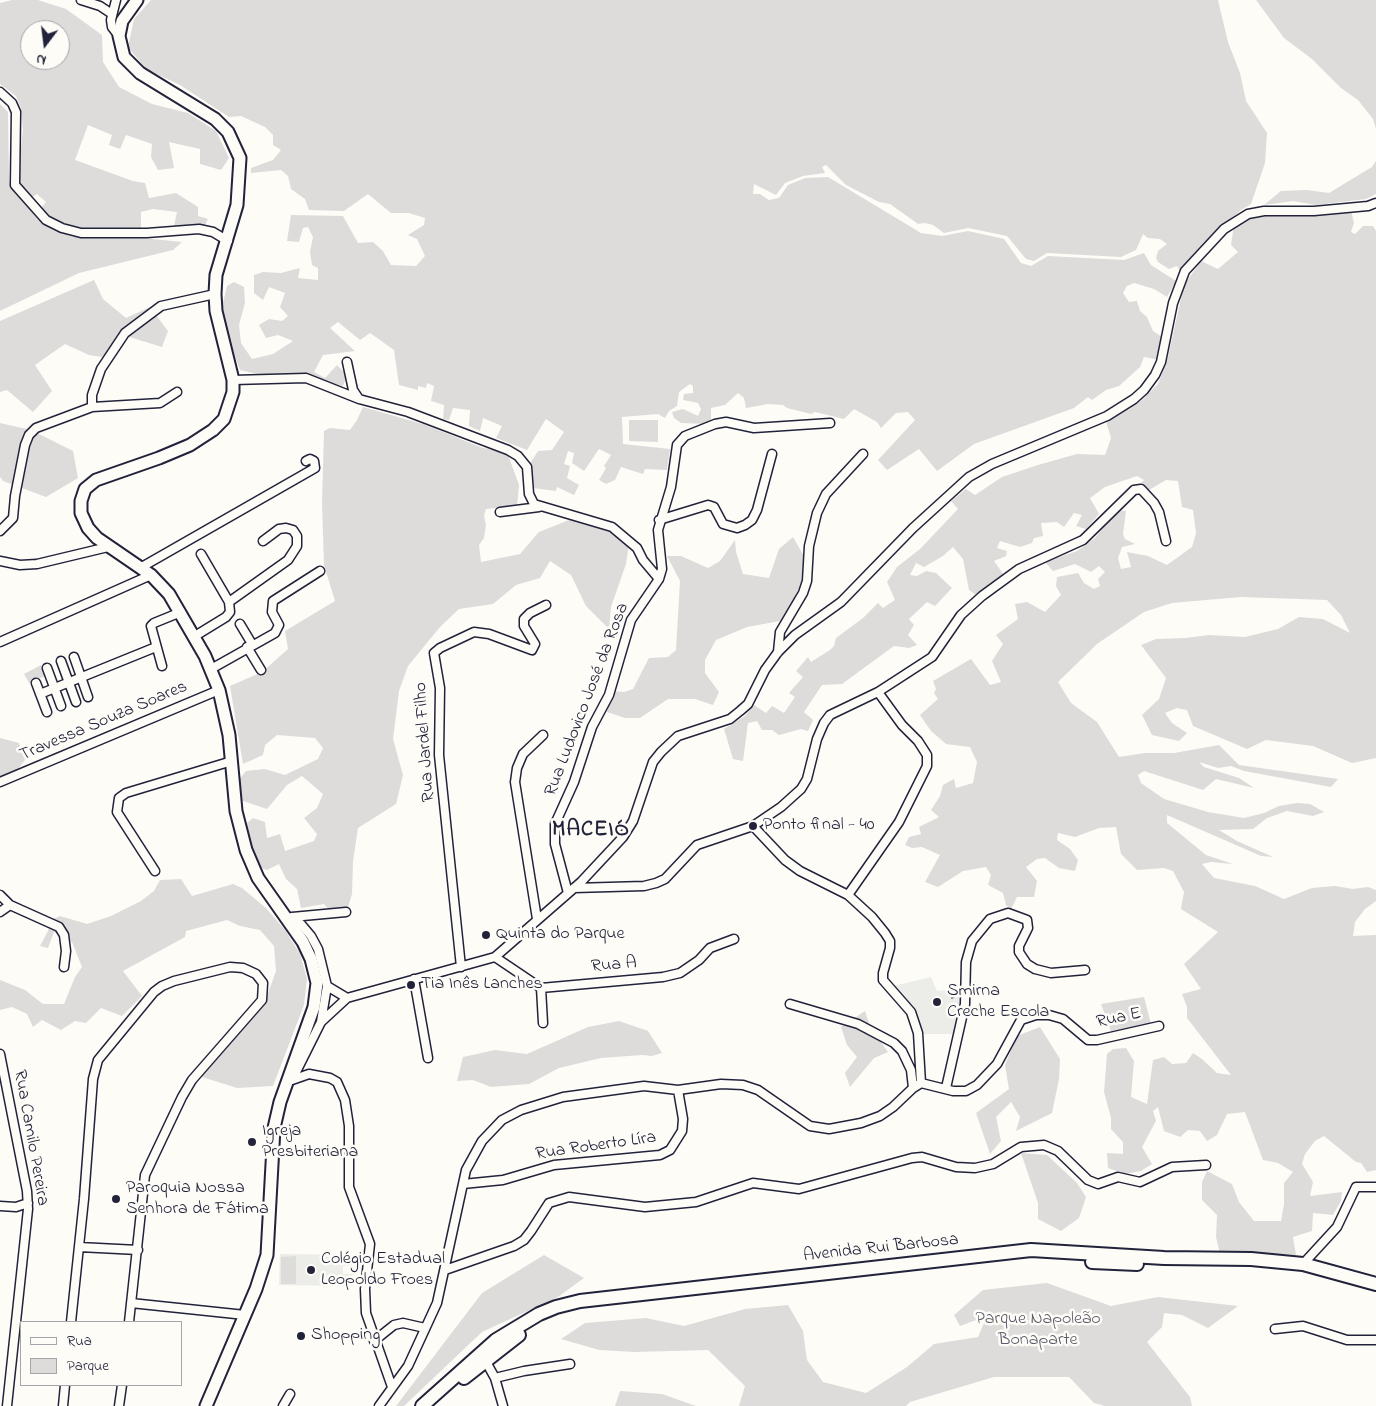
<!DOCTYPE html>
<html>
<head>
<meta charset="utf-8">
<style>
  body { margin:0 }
  #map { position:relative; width:1376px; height:1406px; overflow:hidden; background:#fdfcf7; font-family:"Indie Flower",sans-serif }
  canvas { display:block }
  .legend { position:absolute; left:20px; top:1321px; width:162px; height:65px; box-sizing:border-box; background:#fdfcf7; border:1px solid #a5a5ac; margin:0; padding:6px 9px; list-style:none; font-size:15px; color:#22223b }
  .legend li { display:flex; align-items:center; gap:10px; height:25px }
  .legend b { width:25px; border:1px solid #a5a5ac }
  .north { position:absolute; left:20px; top:20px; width:50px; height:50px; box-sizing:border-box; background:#fdfcf7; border:1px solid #a5a5ac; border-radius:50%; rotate:195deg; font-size:14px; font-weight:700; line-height:20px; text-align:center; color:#22223b }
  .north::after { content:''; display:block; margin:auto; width:18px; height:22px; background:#22223b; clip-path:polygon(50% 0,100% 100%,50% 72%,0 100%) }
</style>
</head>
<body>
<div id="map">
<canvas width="1376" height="1406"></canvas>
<ul class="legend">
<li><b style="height:6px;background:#fdfcf7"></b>Rua</li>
<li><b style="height:14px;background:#dddcdb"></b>Parque</li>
</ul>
<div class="north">N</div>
</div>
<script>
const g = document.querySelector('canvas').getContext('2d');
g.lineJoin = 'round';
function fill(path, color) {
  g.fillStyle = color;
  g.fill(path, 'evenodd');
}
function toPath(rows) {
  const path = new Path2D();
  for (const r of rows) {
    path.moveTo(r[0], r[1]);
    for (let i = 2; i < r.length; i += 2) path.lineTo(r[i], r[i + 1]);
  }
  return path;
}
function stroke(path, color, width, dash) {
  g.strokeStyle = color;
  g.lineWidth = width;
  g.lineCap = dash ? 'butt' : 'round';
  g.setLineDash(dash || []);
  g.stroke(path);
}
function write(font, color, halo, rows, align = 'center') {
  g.font = font + ' "Indie Flower",sans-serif';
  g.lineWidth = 5;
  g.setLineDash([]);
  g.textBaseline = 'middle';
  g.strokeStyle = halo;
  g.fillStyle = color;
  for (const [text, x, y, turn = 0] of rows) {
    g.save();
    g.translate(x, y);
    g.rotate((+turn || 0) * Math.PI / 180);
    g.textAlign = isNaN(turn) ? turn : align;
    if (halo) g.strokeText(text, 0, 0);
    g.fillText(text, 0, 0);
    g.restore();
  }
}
fill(toPath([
  [931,977,937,991,959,989,967,991,957,1034,924,1034,912,1006,893,986],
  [280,1254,354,1255,353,1265,343,1266,343,1274,353,1274,353,1286,279,1285]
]), '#ecece9');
fill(toPath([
  [12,0,38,0,66,9,102,35,103,62,119,87,152,104,188,113,216,131,229,158,221,170,200,164,200,149,169,142,174,168,158,170,151,157,152,144,126,135,120,149,109,145,112,135,88,125,75,160,133,181,145,183,149,198,176,193,198,207,198,216,208,219,205,225,174,226,177,212,153,209,141,212,141,229,82,230,47,216,40,209,46,202,37,194,30,199,17,185,23,130,21,108,16,96,0,84,0,3],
  [30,30,60,30,60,60,30,60],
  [151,0,1218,0,1228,42,1240,73,1246,101,1267,133,1265,163,1251,204,1241,210,1231,219,1181,273,1177,266,1169,269,1158,262,1156,258,1158,251,1167,244,1160,239,1148,238,1143,234,1136,250,1121,257,1047,253,1034,261,1026,259,1007,236,968,228,944,233,933,225,925,223,918,224,890,204,879,202,846,185,826,165,822,167,825,173,803,176,785,183,776,195,754,184,753,194,760,194,769,200,779,198,788,185,805,178,828,177,921,233,942,236,968,231,1004,239,1021,263,1031,266,1048,256,1124,260,1144,253,1151,265,1176,281,1167,297,1154,289,1134,283,1127,286,1123,293,1129,302,1137,301,1140,311,1147,317,1153,331,1162,337,1159,360,1144,357,1140,367,1119,386,1106,390,1092,400,1088,397,1074,408,974,444,937,471,919,449,887,470,878,460,915,420,908,412,896,413,881,428,877,422,854,409,844,419,815,412,811,414,787,408,783,405,768,404,746,408,744,398,738,393,725,405,711,408,711,419,708,424,681,423,674,418,672,412,683,409,698,416,701,409,698,403,683,400,684,394,693,393,693,386,690,384,679,392,677,406,669,411,665,418,658,414,622,417,623,444,670,449,667,470,645,469,643,474,621,467,615,480,606,484,599,480,606,468,604,466,611,455,599,449,584,471,572,463,574,453,568,451,564,464,570,466,567,478,579,485,574,495,557,487,556,491,533,488,529,465,538,451,552,450,564,432,546,419,527,450,496,438,502,426,483,418,480,431,469,426,470,410,453,408,449,420,443,419,444,405,431,401,434,386,427,383,426,388,418,386,418,390,399,385,394,350,370,333,360,340,338,322,330,328,355,351,323,355,314,372,325,378,337,365,347,375,343,386,313,379,269,377,240,370,220,315,227,286,234,282,244,287,245,303,239,325,241,343,252,359,273,354,293,341,278,335,266,338,259,325,269,319,282,321,288,316,280,307,285,293,269,287,263,300,254,293,254,275,263,272,281,273,300,268,298,278,318,280,318,268,312,265,310,252,313,237,308,227,303,228,299,242,287,241,291,215,343,216,358,243,373,242,383,251,391,265,416,266,425,256,417,239,408,235,424,225,425,218,409,213,391,213,368,194,344,211,309,210,305,199,291,189,288,176,281,170,251,173,251,168,273,160,281,150,273,145,273,135,265,127,241,116,229,117,180,85,146,69,128,47,134,19],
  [1256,0,1376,0,1376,129,1373,119,1358,100,1341,88,1312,59,1284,38],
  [0,104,8,112,9,181,37,219,55,231,74,237,123,236,182,242,173,250,79,273,0,311],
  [1376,161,1376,194,1366,199,1316,205,1293,201,1264,205,1281,191,1307,190,1329,193,1372,167],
  [1350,207,1354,223,1351,232,1355,234,1363,226,1373,226,1376,231,1376,758,1352,763,1313,746,1266,740,1247,749,1193,726,1187,710,1177,708,1165,713,1172,723,1187,733,1179,741,1152,735,1142,715,1159,699,1166,678,1141,645,1156,639,1185,638,1209,635,1245,637,1278,629,1299,617,1323,619,1350,633,1341,615,1327,600,1241,597,1172,603,1144,612,1097,644,1058,682,1071,703,1097,722,1119,757,1145,753,1174,753,1219,745,1239,765,1338,779,1331,787,1244,771,1231,766,1218,768,1199,762,1204,767,1239,778,1254,788,1216,779,1203,790,1144,771,1138,775,1141,783,1164,799,1208,812,1244,818,1264,813,1279,806,1297,803,1310,804,1324,812,1313,816,1287,811,1267,818,1253,829,1219,830,1237,841,1273,857,1261,856,1167,815,1167,823,1206,855,1233,864,1211,862,1202,864,1214,878,1255,886,1284,899,1312,888,1335,886,1353,889,1368,887,1376,890,1376,901,1365,909,1355,922,1353,936,1376,935,1376,1170,1367,1172,1361,1163,1356,1162,1324,1136,1315,1141,1305,1154,1302,1164,1313,1182,1310,1196,1342,1192,1341,1201,1333,1215,1313,1213,1312,1231,1293,1237,1296,1255,1246,1252,1220,1254,1216,1237,1217,1215,1202,1200,1202,1182,1207,1171,1232,1184,1239,1202,1254,1221,1281,1221,1284,1204,1284,1183,1293,1172,1278,1163,1263,1160,1245,1112,1227,1114,1217,1135,1207,1141,1200,1131,1188,1130,1180,1137,1164,1131,1158,1107,1153,1111,1156,1121,1142,1147,1152,1164,1141,1171,1125,1174,1108,1168,1107,1153,1123,1154,1123,1142,1111,1129,1111,1118,1104,1092,1107,1054,1113,1049,1126,1048,1134,1061,1131,1097,1147,1104,1153,1060,1164,1057,1172,1064,1186,1063,1193,1053,1202,1059,1217,1073,1231,1075,1187,1018,1187,1007,1182,994,1201,989,1184,964,1218,932,1181,909,1184,892,1173,871,1164,868,1137,870,1121,854,1116,827,1099,828,1075,837,1058,833,1057,840,1070,849,1078,860,1075,871,1059,868,1045,858,1037,859,1026,867,1037,881,1034,897,1017,897,1011,909,1006,905,1003,893,988,885,991,875,986,867,963,871,938,887,925,882,940,855,922,847,912,848,905,845,909,837,921,834,919,827,939,817,931,810,940,796,943,785,954,779,956,788,973,783,977,762,970,747,946,744,931,731,920,715,938,699,934,693,936,689,933,681,971,659,990,685,1001,682,992,661,1003,644,996,635,1018,619,1015,604,1027,602,1045,612,1061,595,1056,586,1057,577,1078,573,1084,583,1094,589,1100,586,1098,579,1105,572,1099,566,1091,572,1075,564,1053,571,1045,562,1077,551,1095,538,1117,510,1126,511,1123,534,1125,539,1135,544,1122,547,1118,558,1121,569,1131,567,1127,552,1148,556,1167,565,1192,547,1196,533,1193,510,1182,507,1178,481,1166,480,1149,490,1141,483,1144,480,1137,476,1105,487,1090,498,1099,514,1086,529,1076,526,1082,515,1074,513,1064,527,1057,522,1041,523,1043,536,1034,538,1032,543,1020,547,1000,541,997,548,1007,551,1006,556,994,561,1004,575,976,595,969,590,963,559,953,547,943,556,924,567,916,563,910,575,917,576,926,571,936,573,952,588,935,606,927,602,909,619,914,625,908,635,917,645,909,648,894,646,842,684,822,685,804,712,813,720,808,731,801,729,779,735,772,730,762,730,757,721,748,723,743,761,733,759,724,729,745,716,754,705,766,713,772,706,784,713,795,697,789,693,803,677,796,671,808,657,811,662,830,650,834,646,836,638,863,618,878,603,883,608,895,600,887,582,897,567,920,549,958,509,951,501,966,489,975,495,1002,477,1038,465,1077,454,1105,455,1111,438,1106,421,1141,401,1158,384,1168,357,1184,285,1201,261,1218,269,1238,252,1231,245,1234,225,1245,219,1262,216,1316,216],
  [94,280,103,299,126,318,150,307,168,331,162,347,126,336,102,357,89,355,65,344,35,365,52,391,33,412,7,390,0,392,0,321],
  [363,407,426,425,483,448,507,452,519,485,517,506,486,509,484,516,486,525,484,538,479,545,481,562,520,554,539,532,574,518,608,526,629,544,626,564,611,607,609,629,586,606,571,575,550,561,540,578,516,585,493,604,459,609,440,627,408,666,399,691,393,739,403,775,396,804,358,828,353,861,352,894,348,907,330,911,324,904,301,908,297,889,286,879,279,864,267,870,255,866,249,848,247,823,253,818,265,822,267,838,280,834,285,851,314,841,317,834,304,818,317,808,323,794,302,776,287,785,267,809,240,800,239,780,246,771,265,769,285,775,318,759,323,748,315,738,277,735,265,745,263,755,243,764,230,686,262,672,288,649,285,631,335,601,324,565,322,504,324,431,330,428,350,430,357,420],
  [629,420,658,420,658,442,629,441],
  [0,423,31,430,73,451,78,478,46,497,3,481,0,477],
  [793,537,809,565,792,603,780,621,747,627,716,640,705,660,705,673,719,692,713,705,695,699,668,699,640,718,625,718,607,712,612,691,624,692,633,689,649,658,668,657,676,650,680,581,667,556,681,556,708,568,720,561,735,540,736,552,743,574,769,578,779,549],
  [41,665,45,676,29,683,24,674],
  [0,738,19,743,25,760,17,770,0,778],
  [181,879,192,896,233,884,242,888,266,908,285,930,300,954,307,979,304,1005,273,1086,237,1088,199,1076,267,996,276,971,274,946,260,930,240,926,227,920,186,931,185,937,123,971,142,996,122,1016,101,1008,86,1023,75,1021,61,1030,42,1020,33,1027,27,1014,12,1007,0,1010,0,980,25,990,43,1004,64,1004,75,977,82,967,72,942,54,932,48,948,40,946,48,931,51,920,60,916,87,924,111,916,141,901,154,891,160,880],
  [1144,997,1151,1024,1111,1031,1101,1004],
  [865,1011,870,1027,888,1052,874,1058,850,1087,845,1073,857,1057,847,1045,841,1027],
  [619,1021,648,1031,662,1053,652,1056,642,1055,601,1058,559,1068,529,1084,491,1087,473,1080,457,1081,463,1057,495,1050,527,1054,588,1027],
  [1040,1027,1060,1059,1059,1079,1052,1113,1016,1131,1020,1117,1011,1102,996,1117,1001,1141,990,1154,976,1113,1009,1089,1005,1065,1017,1036],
  [1021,1153,1047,1155,1077,1183,1086,1197,1079,1218,1061,1231,1038,1219,1038,1203],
  [544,1255,584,1278,558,1297,482,1332,404,1406,396,1406,482,1293],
  [296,1256,296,1284,281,1284,281,1257],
  [1047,1283,1111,1306,1158,1297,1238,1306,1208,1328,1182,1315,1164,1313,1162,1327,1147,1342,1190,1397,1192,1406,1105,1406,1094,1403,1069,1377,994,1377,910,1402,906,1406,739,1406,745,1386,708,1350,635,1352,599,1350,561,1339,585,1323,646,1318,684,1326,745,1309,788,1305,803,1331,807,1360,823,1382,866,1393,907,1367,934,1344,978,1337,987,1316,960,1326,954,1315,983,1290],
  [620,1391,662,1394,696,1406,615,1406]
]), '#dddcdb');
stroke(toPath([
  [952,998,960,993]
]), '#787885', 2);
const minor = toPath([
  [81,0,100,6,112,14],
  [116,0,111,20,112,27,119,36],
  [0,92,12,103,16,112,15,185,46,220,62,228,81,233,147,233,199,229,213,232,228,241],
  [347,362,353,390,359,399,408,412,508,450,518,456,527,467,529,494,534,504,612,527,637,548,643,560,659,579],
  [233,380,306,378,359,399],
  [92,407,92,395,101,369,125,333,161,306,215,294],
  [500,512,539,507],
  [659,520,708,505,714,507,723,524,737,528,745,525,752,520,757,510,772,454],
  [0,531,13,518,15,496,25,445,29,435,36,428,92,407,160,403,177,392],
  [0,561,20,565,37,564,108,547],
  [140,568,315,468,314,461,310,459,306,461],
  [229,602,288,560,297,546,297,536,293,530,286,528,279,529,263,541],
  [240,624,252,644],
  [195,636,226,617,230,612,229,602,201,554],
  [0,642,151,575],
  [247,647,261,670],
  [778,652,780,632,803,593,807,581,809,546,817,513,826,494,863,454],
  [74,657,88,697],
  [61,661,76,702],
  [162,666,151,626,154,623,181,612],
  [47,668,61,706],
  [211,669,275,633,279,625,272,612,273,601,320,571],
  [36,683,47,712],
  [40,694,156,647],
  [0,782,219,690],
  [753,826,785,860,800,871,848,895,872,917,885,933,890,941,890,948,883,973,883,980,911,1012,918,1033,921,1083],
  [155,871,117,812,119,798,126,793,232,761],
  [574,888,644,886,656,883,665,879,697,845,753,826,781,807,801,789,807,779,817,739,824,723,830,715,878,692,932,657,961,615,982,596,1019,569,1083,540,1134,490,1141,489,1154,503,1159,512,1166,541],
  [568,893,555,844,555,824,574,782,592,727,609,695,631,620,659,579,662,569,658,530,671,487,677,445,685,436,715,424,726,422,754,428,830,423],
  [0,895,10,905,59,927,64,935,66,951,64,967],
  [848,895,899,822,927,766,927,755,918,741,902,725,878,692],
  [0,912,10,905],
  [292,917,346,912],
  [295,917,311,936,318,949,327,986,347,998],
  [537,919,515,782,517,768,523,754,543,735],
  [495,957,541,988,663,977,680,973,699,960,710,948,734,939],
  [461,967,439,755,440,688,434,653,440,648,474,632,489,634,532,650,535,644,524,626,524,619,530,613,546,605],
  [414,979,428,1058],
  [541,988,543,1023],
  [790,1004,858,1024,894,1043,902,1051,911,1070,913,1088],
  [321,1022,327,986],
  [0,1054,27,1191,28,1209,7,1406],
  [295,1074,321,1022,347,998,495,957,581,882,623,837,633,821,653,762,661,752,678,736,730,719,740,711,748,704,765,670,778,652,795,635,841,602,913,528,969,477,992,464,1107,416,1134,399,1144,390,1155,375,1161,362,1173,303,1185,271,1224,229,1248,214,1264,211,1314,211,1368,206,1376,203],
  [292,1080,309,1074,330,1078,337,1082,345,1100,349,1126,349,1187,370,1244,365,1289,366,1313,392,1387],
  [921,1083,953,1091,966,1091,977,1085,997,1064,1021,1020,1036,1015,1049,1015,1063,1019,1088,1040,1097,1040,1159,1026],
  [946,1088,965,1004,966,962,972,941,990,919,1008,913,1027,920,1028,928,1019,946,1019,952,1027,964,1035,969,1051,973,1085,970],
  [463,1184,503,1180,554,1165,660,1155,670,1150,682,1131,683,1119,678,1090],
  [0,1206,16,1207,28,1203],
  [79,1247,138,1250],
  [1303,1264,1337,1227,1356,1187,1376,1187],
  [445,1270,514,1246,524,1240,531,1231,549,1203,569,1197,645,1207,696,1202,753,1183,799,1189,912,1158,922,1157,956,1167,975,1168,993,1164,1021,1147,1044,1145,1058,1151,1088,1180,1098,1184,1118,1177,1140,1182,1172,1167,1206,1165],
  [131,1303,245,1315],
  [71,1322,84,1199,93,1079,98,1060,154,992,162,986,174,981,230,967,243,968,256,974,263,983,262,1000,192,1080,182,1097,145,1175,129,1322],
  [1275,1329,1303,1326,1347,1340,1376,1340],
  [374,1341,394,1325,403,1323,425,1328],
  [485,1360,495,1378,503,1406],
  [495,1378,524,1371,570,1364],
  [63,1406,65,1385],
  [119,1406,122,1385],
  [283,1406,290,1394],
  [379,1406,408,1366,437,1303,466,1170,482,1141,502,1120,521,1110,563,1097,644,1086,678,1090,721,1084,743,1085,758,1090,810,1126,829,1129,861,1123,880,1116,893,1107,913,1088,921,1083]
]);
const secondary = toPath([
  [137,0,122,21,119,36,124,57,140,73,215,119,228,132,240,158,237,205,216,275,215,294,216,311,233,380,233,392,224,419,213,430,190,445,159,458,96,480,85,489,81,501,81,513,88,528,97,538,151,575,169,594,205,656,219,690,229,735,236,811,246,850,258,878,303,942,311,959,317,983,314,1007,280,1102,274,1128,267,1255,256,1289,206,1406]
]);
const primary = toPath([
  [1092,1262,1137,1264],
  [464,1378,519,1335],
  [422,1406,496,1340,539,1314,556,1307,580,1301,1031,1250,1164,1258,1251,1259,1303,1264,1376,1284]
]);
stroke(minor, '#22223b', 11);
stroke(secondary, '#22223b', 15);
stroke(primary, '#22223b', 16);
stroke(minor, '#fdfcf7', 8);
stroke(secondary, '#fdfcf7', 11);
stroke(primary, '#fdfcf7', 12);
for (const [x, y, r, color] of [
  [753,826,5,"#22223b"],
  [486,935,5,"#22223b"],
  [411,985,5,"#22223b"],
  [937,1002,5,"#22223b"],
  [252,1142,5,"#22223b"],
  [116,1199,5,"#22223b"],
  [311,1270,5,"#22223b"],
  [301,1336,5,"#22223b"]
]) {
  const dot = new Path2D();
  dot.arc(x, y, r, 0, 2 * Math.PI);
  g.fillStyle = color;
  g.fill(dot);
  stroke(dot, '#fdfcf7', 2);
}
write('18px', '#22223b', '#fdfcf7', [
  ["Rua Ludovico José da Rosa",588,700,-69],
  ["Travessa Souza Soares",104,722,-23],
  ["Rua Jardel Filho",426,742,-94],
  ["Rua A",614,966,-5],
  ["Rua E",1119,1019,-12],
  ["Rua Camilo Pereira",30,1138,80],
  ["Rua Roberto Líra",596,1147,-8],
  ["Avenida Rui Barbosa",881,1249,-6]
]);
write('18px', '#22223b', '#fdfcf7', [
  ["Ponto final - 40",763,826],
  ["Quinta do Parque",496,935],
  ["Tia Inês Lanches",421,985],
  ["Smirna",947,992],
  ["Creche Escola",947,1013],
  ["Igreja",262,1132],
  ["Presbiteriana",262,1153],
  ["Paroquia Nossa",126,1189],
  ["Senhora de Fátima",126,1210],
  ["Colégio Estadual",321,1260],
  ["Leopoldo Froes",321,1281],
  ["Shopping",311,1336]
], 'left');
write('18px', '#5a5a6b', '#fdfcf7', [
  ["Parque Napoleão",1038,1320],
  ["Bonaparte",1038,1341]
]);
g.letterSpacing = '1px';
write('bold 22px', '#22223b', '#fdfcf7', [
  ["MACEIÓ",591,831]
]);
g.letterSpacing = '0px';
</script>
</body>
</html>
